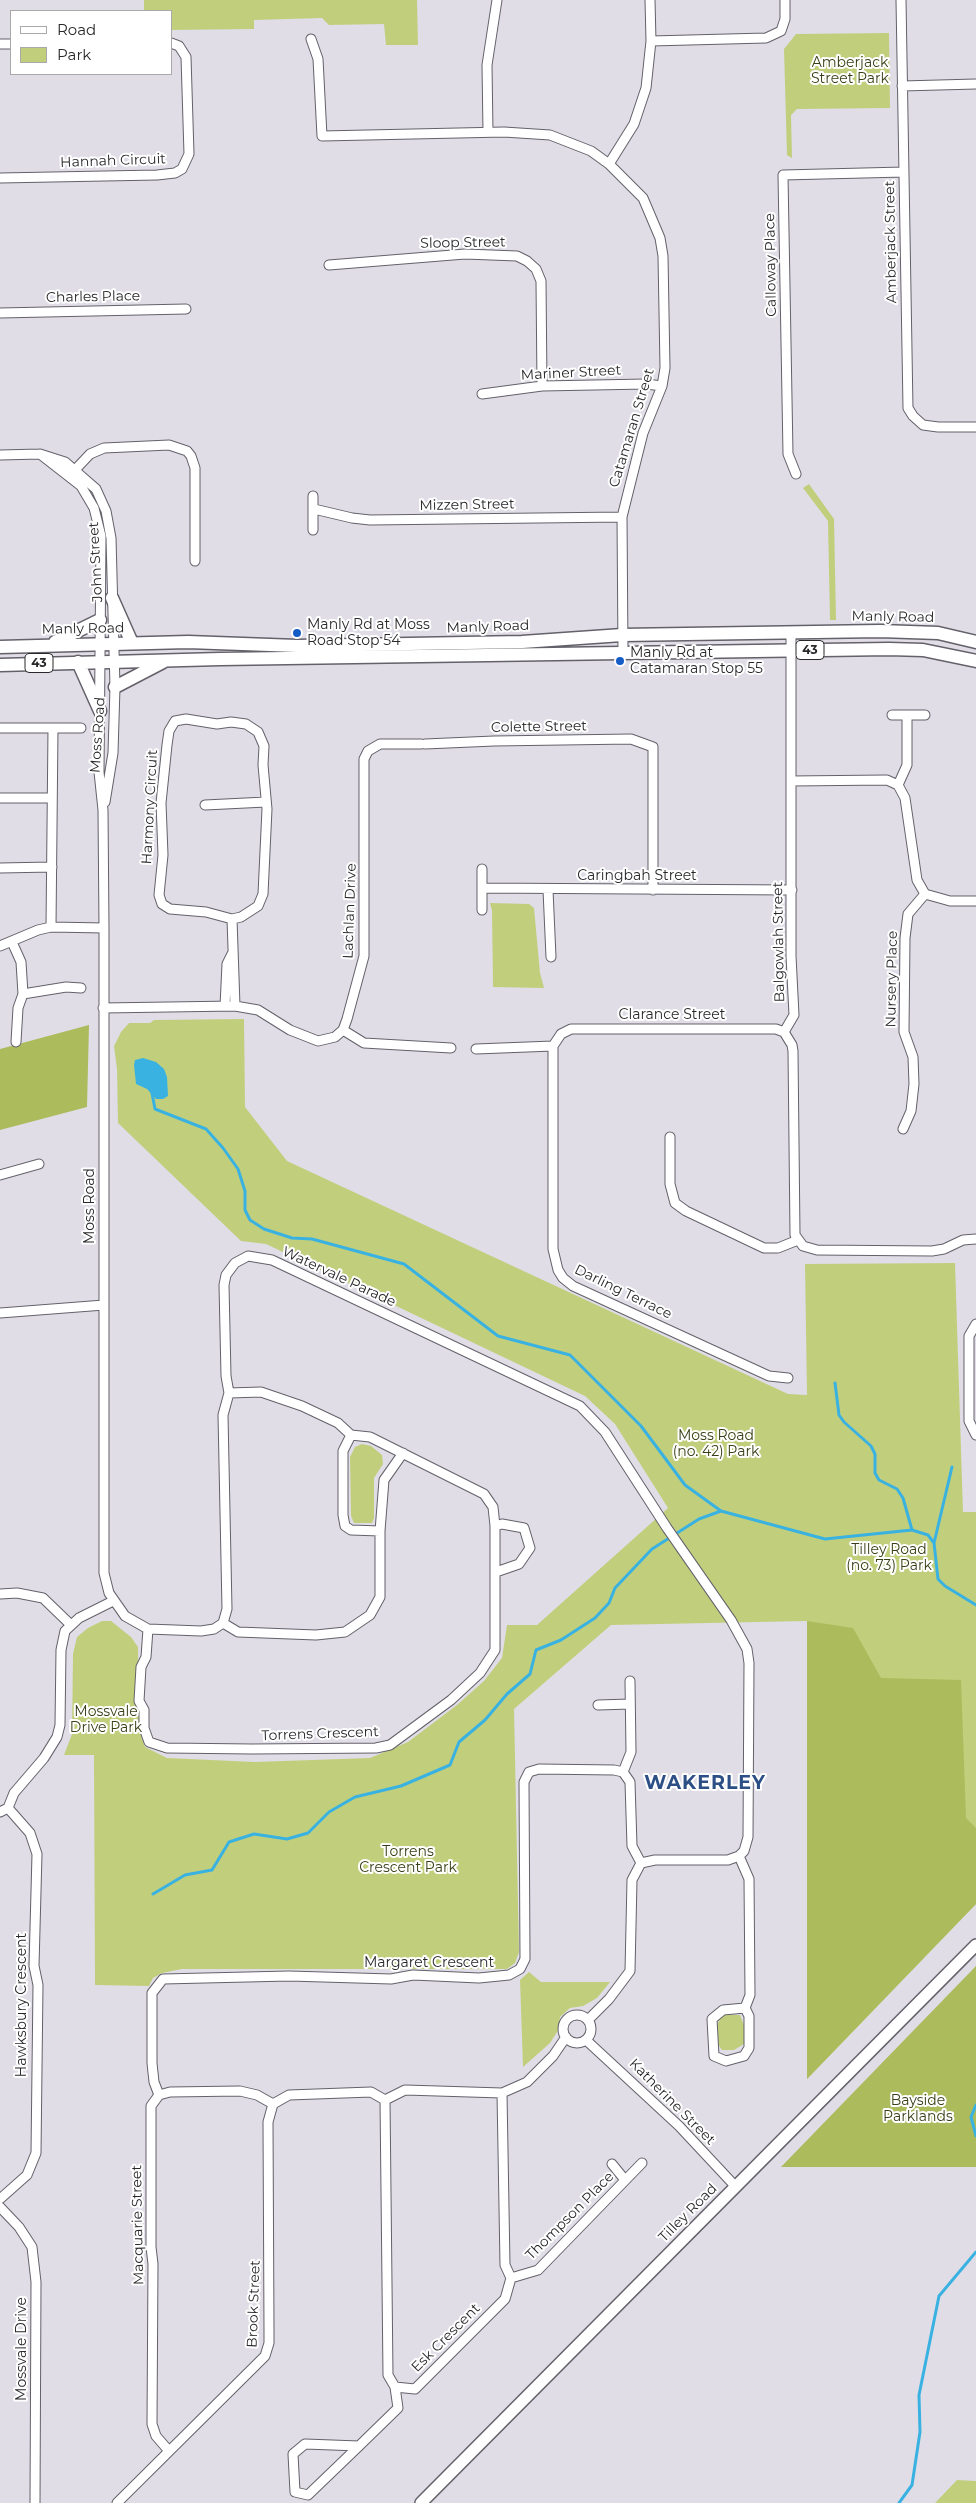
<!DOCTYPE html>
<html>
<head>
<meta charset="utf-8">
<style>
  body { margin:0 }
  #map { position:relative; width:976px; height:2503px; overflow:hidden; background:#e0dde7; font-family:Montserrat,sans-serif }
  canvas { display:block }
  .legend { position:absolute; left:10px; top:10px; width:162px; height:65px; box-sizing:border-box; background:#fff; border:1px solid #a9a9aa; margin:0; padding:6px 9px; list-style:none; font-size:15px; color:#29282b }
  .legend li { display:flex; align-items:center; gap:10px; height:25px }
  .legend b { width:25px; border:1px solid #a9a9aa }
</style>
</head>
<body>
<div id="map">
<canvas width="976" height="2503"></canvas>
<ul class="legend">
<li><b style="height:6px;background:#fff"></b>Road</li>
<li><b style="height:14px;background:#c1cf7c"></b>Park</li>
</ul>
</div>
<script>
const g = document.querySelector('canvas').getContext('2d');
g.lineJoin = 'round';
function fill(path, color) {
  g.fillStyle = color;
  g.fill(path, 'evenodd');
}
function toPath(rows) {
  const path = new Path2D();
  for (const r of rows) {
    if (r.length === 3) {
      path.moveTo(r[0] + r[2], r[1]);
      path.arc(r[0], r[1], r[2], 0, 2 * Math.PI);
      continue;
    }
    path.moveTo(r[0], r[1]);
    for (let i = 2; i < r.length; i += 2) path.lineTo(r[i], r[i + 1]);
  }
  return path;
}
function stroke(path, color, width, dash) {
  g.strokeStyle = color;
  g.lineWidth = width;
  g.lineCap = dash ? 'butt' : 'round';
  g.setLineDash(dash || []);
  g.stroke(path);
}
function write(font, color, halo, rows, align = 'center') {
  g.font = font + ' Montserrat,sans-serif';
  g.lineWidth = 4;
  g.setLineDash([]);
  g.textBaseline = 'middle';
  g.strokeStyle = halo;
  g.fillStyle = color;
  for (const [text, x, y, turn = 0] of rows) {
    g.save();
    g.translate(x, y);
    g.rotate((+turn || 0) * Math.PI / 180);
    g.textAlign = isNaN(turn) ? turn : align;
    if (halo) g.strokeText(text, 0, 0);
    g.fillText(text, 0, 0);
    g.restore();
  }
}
fill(toPath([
  [144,0,417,0,418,45,386,45,384,24,329,25,322,18,254,20,254,29,171,30,171,11,144,11],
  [889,33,890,108,797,109,791,115,792,158,787,155,784,49,796,34],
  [809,484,834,519,836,620,830,620,828,521,803,488],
  [490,903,529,904,534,908,540,973,544,988,493,987,492,910],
  [244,1019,245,1107,287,1161,788,1394,807,1395,805,1264,955,1263,963,1512,976,1512,976,1904,807,2079,807,1621,611,1625,514,1709,519,1952,515,1963,507,1969,182,1969,162,1973,153,1978,149,1986,95,1985,94,1755,64,1755,72,1734,73,1654,77,1637,88,1628,102,1621,111,1621,131,1637,138,1647,139,1729,145,1747,167,1758,255,1762,370,1758,408,1742,457,1705,484,1681,502,1658,507,1625,537,1625,668,1508,615,1424,585,1396,266,1244,241,1241,118,1123,117,1069,114,1046,121,1032,129,1023,150,1023,154,1020],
  [362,1444,371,1446,382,1455,383,1464,374,1478,374,1518,372,1523,354,1523,351,1516,350,1457,355,1447],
  [529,1972,541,1982,610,1982,597,1998,583,2006,570,2008,560,2017,559,2029,550,2043,523,2067,520,1980],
  [722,2015,740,2015,744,2025,744,2044,734,2050,722,2050,717,2043,717,2025],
  [957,2480,976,2481,976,2503,935,2503]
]), '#c1cf7c');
fill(toPath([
  [89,1025,87,1107,0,1130,0,1049],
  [807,1621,853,1628,881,1678,961,1680,966,1818,976,1828,976,1904,807,2079],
  [976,1966,976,2167,781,2167]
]), '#acbb5b');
fill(toPath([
  [143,1058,156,1062,164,1069,167,1077,168,1096,163,1099,156,1099,147,1089,136,1084,134,1065,135,1060]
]), '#3ab2e1');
stroke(toPath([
  [152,1093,155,1109,206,1129,223,1148,238,1169,245,1191,245,1210,250,1220,264,1229,292,1238,312,1239,404,1264,498,1336,570,1355,641,1426,685,1485,721,1511,825,1539,912,1530,928,1535,934,1543,938,1579,945,1586,976,1605],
  [835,1383,839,1415,844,1422,871,1446,875,1454,875,1473,879,1480,897,1489,903,1498,912,1530],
  [934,1543,952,1467],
  [153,1894,185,1875,212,1870,229,1842,254,1834,287,1839,308,1833,329,1812,355,1797,401,1786,450,1765,459,1742,485,1720,507,1694,530,1674,536,1650,561,1640,595,1618,609,1603,615,1588,652,1549,699,1519,721,1511],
  [976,2105,971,2117,976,2136],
  [899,2503,912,2485,920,2432,919,2395,939,2296,976,2252]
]), '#3ab2e1', 3);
const minor = toPath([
  [901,0,908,408,913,416,923,425,938,427,976,427],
  [311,39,318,59,322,136,504,132,550,135,591,151,609,164,643,198,660,238,663,256,665,368,662,386,643,433,622,517,623,652],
  [651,41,766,38,781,31,785,19,785,0],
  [0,44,11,44],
  [902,86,976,84],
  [488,132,487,65,497,0],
  [609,164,634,124,646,88,651,41,650,0],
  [0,178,157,175,175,173,182,169,189,154,186,57,179,46,171,43],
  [329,265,465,254,517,256,527,261,536,269,541,281,542,386],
  [0,313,186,309],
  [482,394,542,386,646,384,662,386],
  [40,454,81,486,94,508,101,536,99,772,103,810,104,928,104,1573,109,1593,125,1616,148,1629,201,1631,214,1629,223,1623,227,1609,223,1415,229,1393,226,1376,224,1285,226,1275,235,1263,248,1256,272,1260,580,1406,605,1432,667,1528,731,1620,747,1649,749,1663,748,1837,744,1851,739,1856,749,1879,750,1995,745,2008,749,2016,749,2048,744,2056,726,2061,714,2056,712,2019,723,2010,745,2008],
  [0,455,40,454,65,462,96,489,106,511,111,538,115,687,113,753,105,802],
  [73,472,90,454,104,448,169,445,187,451,191,456,195,468,195,561],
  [796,474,788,454,783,175,904,172],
  [313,496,313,530],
  [314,509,352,518,370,520,622,517],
  [791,632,791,956,794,1015,784,1032,792,1045,793,1051,795,1235,803,1246,817,1250,932,1251,944,1249,963,1240,976,1239],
  [892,715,925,715],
  [186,719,217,724,231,722,246,724,258,732,264,746,263,765,267,809,263,894,258,906,241,917,232,919,206,912,170,909,162,904,159,895,163,855,161,803,167,745,169,731,175,721,186,719],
  [0,728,81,728],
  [425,744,494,741,631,739,653,747,653,890],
  [791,781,887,780,898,785,905,798,917,880,925,894,950,901,976,901],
  [898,785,907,765,907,715],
  [0,798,52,798],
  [205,805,266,802],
  [0,868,52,867],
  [482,888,792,890],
  [548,890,551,957],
  [482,910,482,869],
  [232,919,235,1006],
  [51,927,53,728],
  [12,942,21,962,23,994,18,1008,16,1042],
  [0,946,38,930,51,927,104,928],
  [23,994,66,987,81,988],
  [225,1006,227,964,232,954],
  [103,1008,235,1006,258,1010,290,1030,318,1041,335,1037,343,1030,347,1019,364,956,364,759,368,751,380,744,421,744],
  [343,1030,364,1043,451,1048],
  [784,1032,776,1029,571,1029,561,1034,553,1046,553,1249,558,1270,563,1278,573,1286,769,1376,788,1378],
  [476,1049,553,1046],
  [903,1129,911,1111,914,1084,913,1057,904,1032,905,938,908,914,925,894],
  [670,1137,670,1184,675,1203,686,1211,764,1248,778,1248,798,1240],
  [0,1175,39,1164],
  [0,1313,104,1305],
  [976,1324,969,1336,969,1421,976,1435],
  [351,1435,343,1451,343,1515,345,1526,351,1530,380,1531],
  [495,1526,502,1524,524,1528,530,1548,519,1564,496,1572],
  [0,1594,17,1593,43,1598,71,1625],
  [223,1623,238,1632,316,1635,345,1632,370,1615,380,1597,380,1531,384,1480,403,1453],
  [148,1629,146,1657,141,1667,139,1701,144,1710,144,1728,149,1742,167,1748,252,1749,376,1748,390,1745,451,1700,480,1673,495,1650,495,1526,493,1507,484,1494,370,1437,351,1435,338,1423,302,1406,261,1392,229,1393],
  [598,1705,630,1704],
  [623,1772,630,1782,632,1846,641,1863],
  [0,1812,8,1808,14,1793,44,1758,57,1737,60,1725,61,1650,65,1631,79,1618,113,1601],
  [577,2029,14],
  [588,2020,609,1999,630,1971,632,1880,641,1863,655,1860,728,1860,739,1856],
  [586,2040,679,2126,736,2187],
  [159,2095,154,2082,152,2063,152,1993,163,1979,289,1976,391,1979,413,1975,479,1978,509,1975,520,1969,525,1959,524,1782,529,1772,539,1769,614,1770,623,1772,631,1752,630,1681],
  [273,2104,289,2095,371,2092,385,2100,405,2090,502,2093,527,2082,553,2056,566,2037],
  [612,2164,625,2180],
  [0,2199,27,2175,36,2153,38,1985,34,1966,37,1854,30,1833,8,1808],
  [0,2207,19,2227,32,2247,36,2282,35,2503],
  [511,2278,538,2270,642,2163],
  [395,2387,415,2389,505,2299,511,2278,505,2265,502,2093],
  [359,2446,305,2444,293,2454,295,2492,308,2495,359,2446,398,2408,395,2387,388,2375,385,2100],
  [117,2503,265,2356,269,2343,269,2330,268,2122,273,2104,257,2095,240,2091,170,2092,159,2095,151,2106,151,2247,153,2264,152,2424,156,2436,169,2451]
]);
const secondary = toPath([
  [421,2503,976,1945]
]);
const primary = toPath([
  [112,598,132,643],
  [55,642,100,620],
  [0,647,188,642,297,646,522,642,622,635,880,631,938,633,976,642],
  [78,662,100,711],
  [0,665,220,659,889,649,923,650,976,661],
  [115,687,163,662]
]);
stroke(minor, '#64616a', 11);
stroke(secondary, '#64616a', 14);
stroke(primary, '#64616a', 15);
stroke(minor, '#fff', 9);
stroke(secondary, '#fff', 11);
stroke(primary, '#fff', 12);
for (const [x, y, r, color] of [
  [297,633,5,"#155cc7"],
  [620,661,5,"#155cc7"]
]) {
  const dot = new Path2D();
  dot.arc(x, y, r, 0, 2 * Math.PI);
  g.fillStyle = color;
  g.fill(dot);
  stroke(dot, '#fff', 2);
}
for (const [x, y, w] of [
  [810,650,28],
  [39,663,28]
]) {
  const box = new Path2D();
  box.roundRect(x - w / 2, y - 9.5, w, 19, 4);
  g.fillStyle = '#fff';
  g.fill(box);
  stroke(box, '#29282b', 1);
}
write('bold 12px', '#29282b', null, [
  ["43",810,650],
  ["43",39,663]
]);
write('14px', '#393f17', '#fff', [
  ["Amberjack",850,63],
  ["Street Park",850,79],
  ["Moss Road",716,1436],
  ["(no. 42) Park",716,1452],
  ["Tilley Road",889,1550],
  ["(no. 73) Park",889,1566],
  ["Mossvale",106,1712],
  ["Drive Park",106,1728],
  ["Torrens",408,1852],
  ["Crescent Park",408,1868],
  ["Bayside",918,2101],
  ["Parklands",918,2117]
]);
write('14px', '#29282b', '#fff', [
  ["Hannah Circuit",113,161,-2],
  ["Amberjack Street",891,242,-91],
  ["Sloop Street",463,243,-1],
  ["Calloway Place",771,265,-91],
  ["Charles Place",93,297,-1],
  ["Mariner Street",571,373,-3],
  ["Catamaran Street",632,428,-73],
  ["Mizzen Street",467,505,-1],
  ["John Street",96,562,-93],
  ["Manly Road",893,617,1],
  ["Manly Road",488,627,-2],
  ["Manly Road",83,629,-1],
  ["Colette Street",539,727,-1],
  ["Moss Road",98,735,-86],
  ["Harmony Circuit",150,807,-87],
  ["Caringbah Street",637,876],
  ["Lachlan Drive",350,911,-88],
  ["Balgowlah Street",779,942,-91],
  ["Nursery Place",892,979,-89],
  ["Clarance Street",672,1015],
  ["Moss Road",90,1206,-90],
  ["Watervale Parade",339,1277,25],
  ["Darling Terrace",623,1292,26],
  ["Torrens Crescent",320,1734,-2],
  ["Margaret Crescent",429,1963],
  ["Hawksbury Crescent",22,2005,-90],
  ["Katherine Street",672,2102,45],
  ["Tilley Road",688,2213,-45],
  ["Thompson Place",570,2216,-45],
  ["Macquarie Street",138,2225,-91],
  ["Brook Street",254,2304,-88],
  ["Esk Crescent",446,2338,-45],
  ["Mossvale Drive",22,2349,-90]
]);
write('14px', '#29282b', '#fff', [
  ["Manly Rd at Moss",307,625],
  ["Road Stop 54",307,641],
  ["Manly Rd at",630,653],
  ["Catamaran Stop 55",630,669]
], 'left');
g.letterSpacing = '1px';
write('bold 19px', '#2c4f86', '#fff', [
  ["WAKERLEY",705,1783]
]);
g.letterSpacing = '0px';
</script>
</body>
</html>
